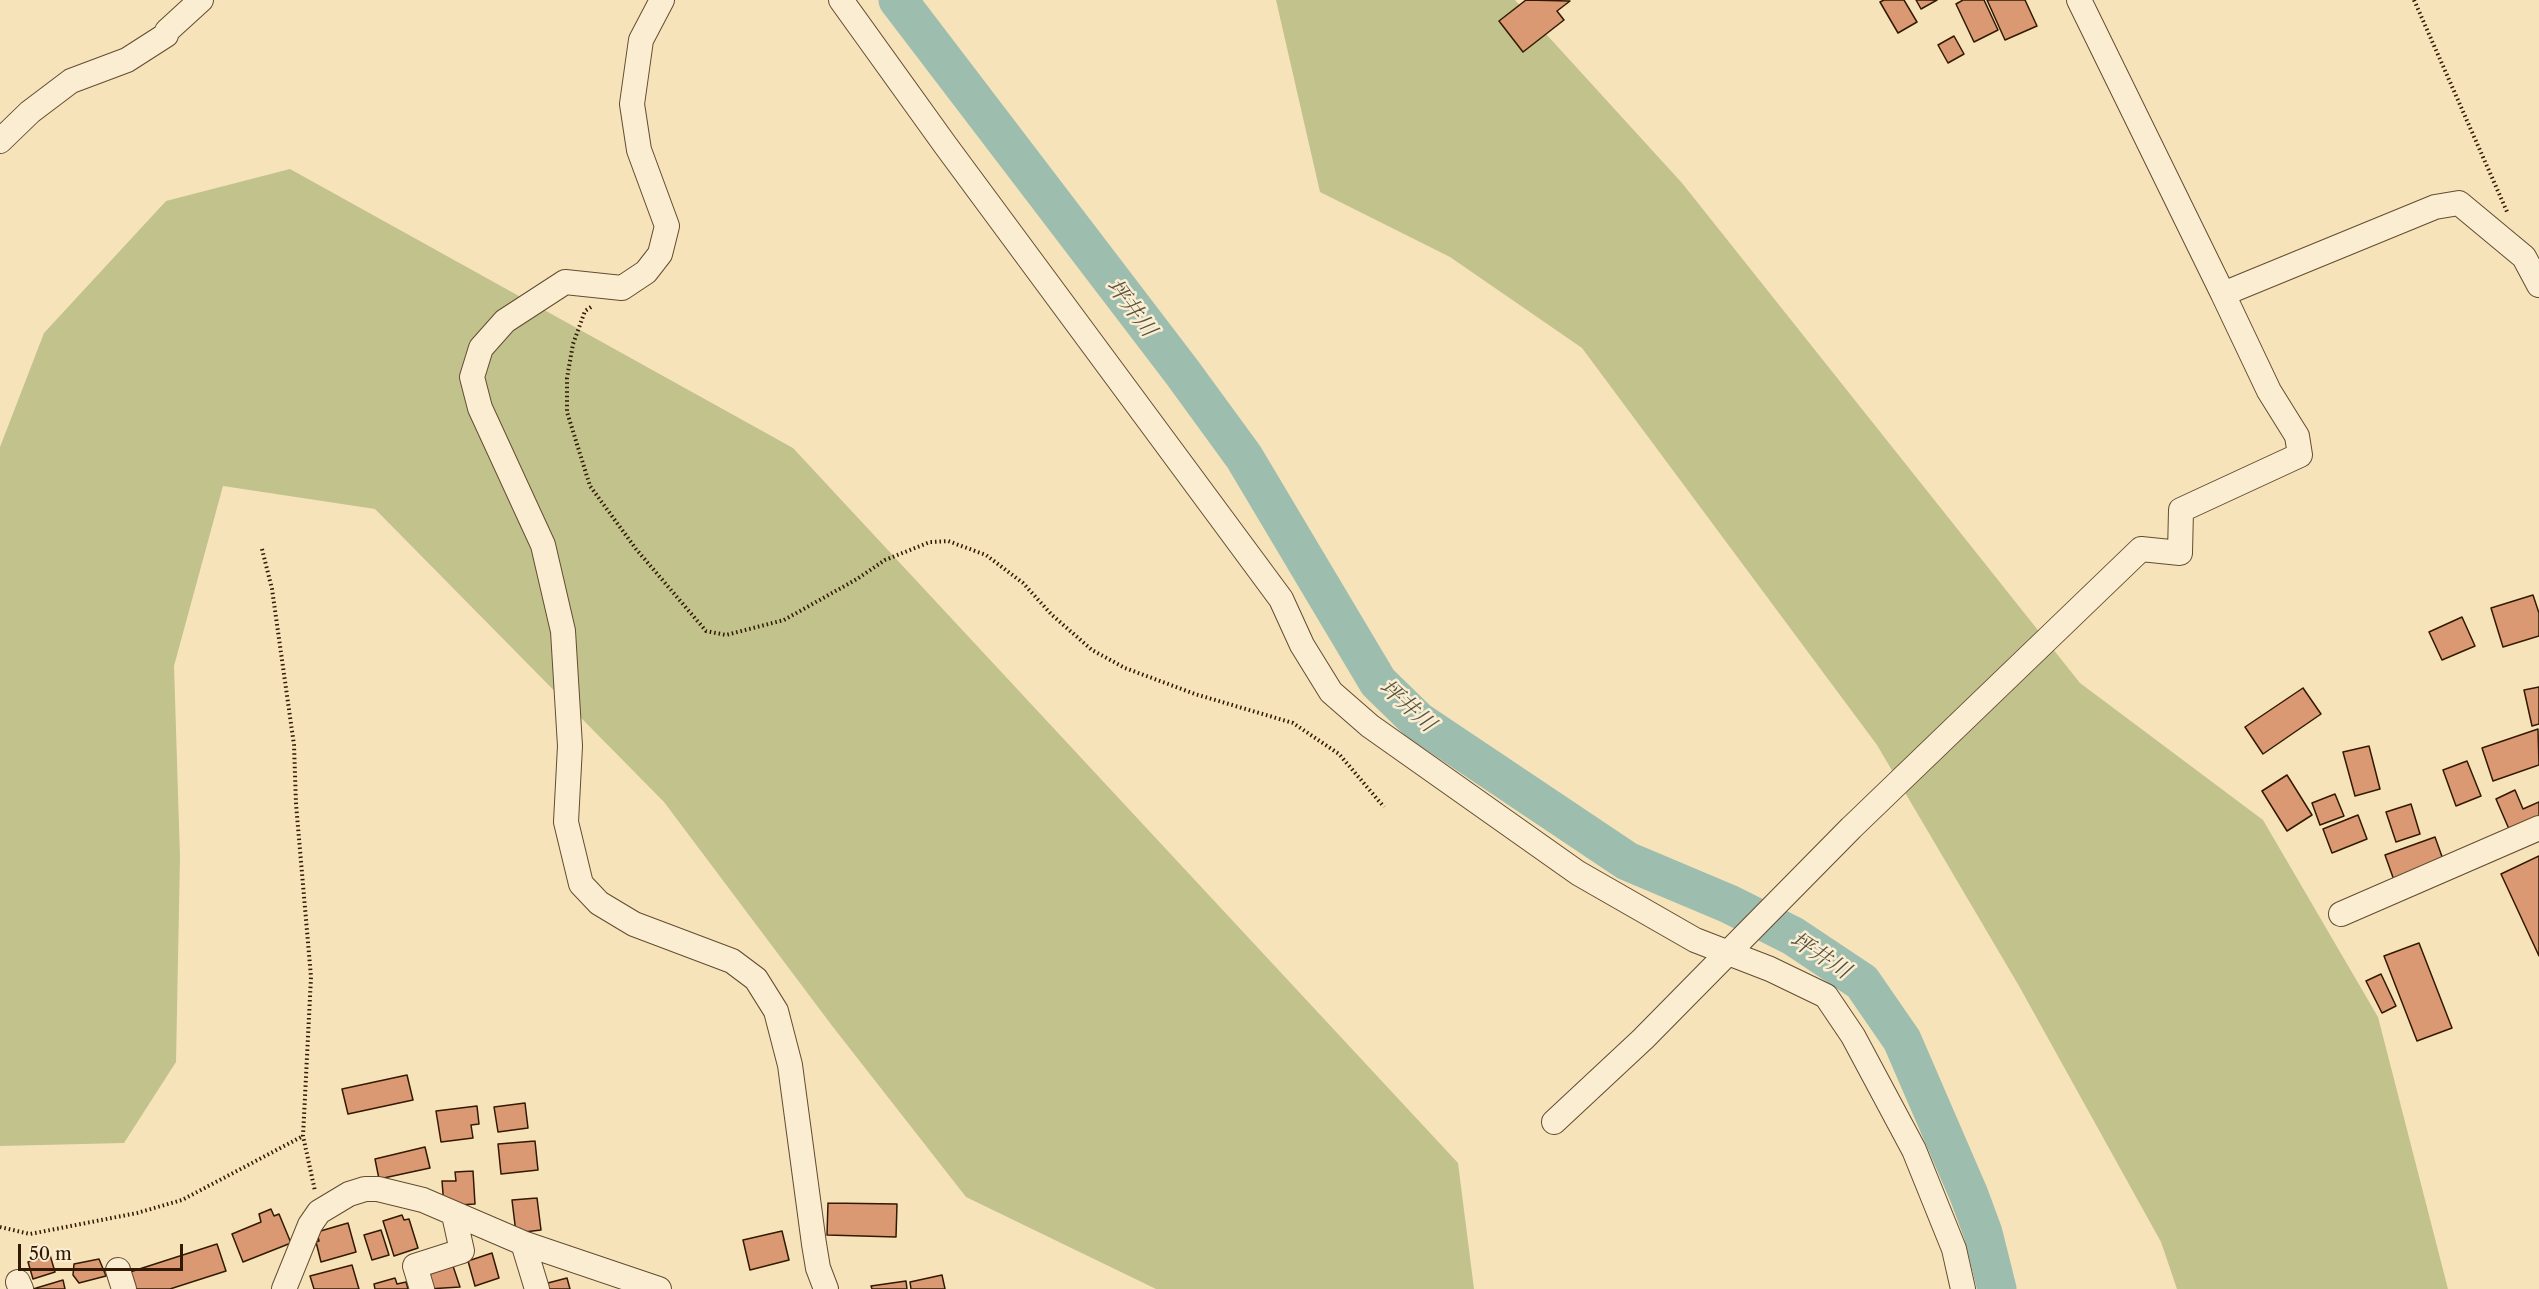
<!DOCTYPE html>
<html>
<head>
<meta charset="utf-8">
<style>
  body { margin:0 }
  #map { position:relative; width:2539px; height:1289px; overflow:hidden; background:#f7e3ba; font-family:"Libre Caslon Text",serif }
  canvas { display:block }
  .scale { position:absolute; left:18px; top:1244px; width:165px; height:27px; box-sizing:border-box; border:3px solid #321a02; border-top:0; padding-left:8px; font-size:18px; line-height:21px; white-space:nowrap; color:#321a02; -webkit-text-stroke:4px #faedd2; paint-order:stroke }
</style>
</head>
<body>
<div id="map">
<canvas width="2539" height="1289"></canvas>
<div class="scale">50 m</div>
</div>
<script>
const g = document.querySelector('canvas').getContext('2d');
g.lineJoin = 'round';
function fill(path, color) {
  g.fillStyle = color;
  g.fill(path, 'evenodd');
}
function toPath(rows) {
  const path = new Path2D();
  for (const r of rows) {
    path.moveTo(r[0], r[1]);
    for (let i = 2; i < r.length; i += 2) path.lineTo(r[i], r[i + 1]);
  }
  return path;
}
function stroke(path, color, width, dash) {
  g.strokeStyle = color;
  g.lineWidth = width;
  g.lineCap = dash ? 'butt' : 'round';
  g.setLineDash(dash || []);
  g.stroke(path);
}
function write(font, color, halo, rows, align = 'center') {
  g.font = font + ' "Libre Caslon Text","Noto Serif JP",serif';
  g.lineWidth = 5;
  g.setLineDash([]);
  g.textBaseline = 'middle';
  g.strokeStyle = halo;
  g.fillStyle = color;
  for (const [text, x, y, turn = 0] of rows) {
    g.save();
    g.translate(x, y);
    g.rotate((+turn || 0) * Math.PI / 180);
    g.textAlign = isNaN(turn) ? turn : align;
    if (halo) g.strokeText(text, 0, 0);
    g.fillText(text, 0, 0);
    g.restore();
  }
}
fill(toPath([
  [1276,0,1515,0,1682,183,2080,683,2263,820,2378,1017,2448,1289,2177,1289,2161,1242,2019,986,1877,745,1582,348,1450,257,1320,192],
  [290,169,793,448,1458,1163,1474,1289,1156,1289,966,1197,833,1027,664,802,375,509,223,486,174,666,180,857,176,1062,124,1143,0,1146,0,447,44,333,166,201]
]), '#c2c28c');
stroke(toPath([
  [898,0,1182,372,1244,457,1378,682,1418,721,1627,861,1729,904,1793,936,1862,982,1902,1040,1969,1195,1983,1233,1997,1289]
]), '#9dbeae', 39);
const building = toPath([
  [1526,0,1570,1,1557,11,1564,20,1523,52,1499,21,1526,0],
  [1884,0,1904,0,1917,22,1898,33,1880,2,1884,0],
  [1916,0,1937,0,1921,9,1916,0],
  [1963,0,1984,0,1998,30,1974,42,1956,4,1963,0],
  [1987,0,2025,0,2037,26,2005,40,1987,0],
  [1954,36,1964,54,1948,63,1938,45,1954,36],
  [2533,595,2539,613,2539,636,2503,647,2491,608,2533,595],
  [2462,617,2475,646,2442,660,2429,632,2462,617],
  [2539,687,2539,724,2532,726,2524,690,2539,687],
  [2303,688,2321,714,2263,754,2245,727,2303,688],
  [2538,729,2539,765,2493,781,2482,748,2538,729],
  [2369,746,2380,789,2355,796,2343,752,2369,746],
  [2467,761,2481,796,2456,806,2443,770,2467,761],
  [2287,775,2312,815,2287,831,2262,791,2287,775],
  [2515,790,2523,809,2539,802,2539,824,2512,836,2496,799,2515,790],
  [2335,794,2344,816,2320,825,2312,803,2335,794],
  [2411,804,2420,834,2396,842,2386,812,2411,804],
  [2358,815,2367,839,2332,853,2323,829,2358,815],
  [2435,837,2445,865,2395,883,2385,855,2435,837],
  [2539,856,2539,956,2501,874,2539,856],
  [2419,943,2452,1028,2417,1041,2384,956,2419,943],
  [2381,974,2396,1006,2382,1013,2366,981,2381,974],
  [407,1075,413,1100,348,1114,342,1089,407,1075],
  [525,1103,528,1128,498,1132,494,1107,525,1103],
  [477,1106,479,1124,471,1125,473,1138,441,1142,436,1111,477,1106],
  [535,1141,538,1170,501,1174,498,1144,535,1141],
  [425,1147,430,1168,379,1179,375,1159,425,1147],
  [473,1171,475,1204,444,1206,442,1181,456,1181,455,1172,473,1171],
  [537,1198,541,1230,516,1233,512,1200,537,1198],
  [828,1203,897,1204,896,1237,827,1235,828,1203],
  [271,1209,274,1216,279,1214,291,1243,243,1262,232,1234,261,1222,259,1214,271,1209],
  [402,1215,404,1220,409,1219,418,1248,394,1256,383,1221,402,1215],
  [348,1223,356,1252,321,1262,316,1242,319,1241,317,1232,348,1223],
  [381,1230,389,1255,372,1260,364,1235,381,1230],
  [782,1231,789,1260,750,1270,743,1240,782,1231],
  [217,1244,226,1271,170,1289,135,1289,130,1272,217,1244],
  [492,1253,499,1278,475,1286,468,1261,492,1253],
  [50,1255,55,1272,33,1279,28,1262,50,1255],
  [99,1259,106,1276,79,1283,73,1275,74,1264,99,1259],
  [352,1265,359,1289,314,1289,310,1276,352,1265],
  [453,1266,460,1287,428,1289,424,1276,453,1266],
  [942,1275,945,1289,911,1289,910,1282,942,1275],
  [395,1278,397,1284,406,1282,408,1289,375,1289,374,1284,395,1278],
  [567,1278,570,1289,545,1289,544,1284,567,1278],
  [63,1280,65,1289,33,1289,63,1280],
  [906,1281,907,1289,872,1289,871,1286,906,1281]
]);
fill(building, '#db9973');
stroke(building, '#321a02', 1.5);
const street = toPath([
  [662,0,641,40,632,104,639,150,667,226,660,254,646,272,622,288,565,282,505,321,481,348,472,377,480,408,543,545,563,631,570,746,566,822,581,884,599,903,634,924,732,961,756,979,776,1011,790,1065,814,1244,818,1268,826,1289],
  [841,0,946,146,1281,599,1302,645,1331,692,1370,726,1578,873,1695,940,1770,969,1826,996,1853,1036,1914,1150,1954,1249,1963,1289],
  [2079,0,2223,294,2435,207,2459,203,2524,257,2539,285],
  [0,141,30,112,71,81,127,60,166,35,167,31,201,0],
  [2341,914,2539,828],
  [1554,1122,1643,1039,1851,828,2141,549,2180,553,2181,510,2300,455,2297,436,2269,391,2223,294],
  [523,1243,537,1289],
  [118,1270,124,1289],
  [18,1282,21,1289],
  [284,1289,310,1225,319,1212,349,1194,365,1189,378,1189,423,1200,523,1243,659,1289],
  [422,1289,415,1266,462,1251,454,1215]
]);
stroke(street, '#634c30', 26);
stroke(toPath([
  [2414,0,2508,214],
  [591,307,585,311,573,344,567,378,567,412,590,486,636,549,706,631,726,635,784,620,857,579,885,560,930,542,948,541,986,555,1023,583,1052,615,1092,650,1125,668,1195,694,1293,723,1339,754,1384,807],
  [262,549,272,589,294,745,296,804,311,977,303,1136,315,1191],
  [0,1227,30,1234,137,1213,182,1200,303,1136]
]), '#321a02', 4, [1.5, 3]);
stroke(street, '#faedd2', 24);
write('italic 22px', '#57533e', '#faedd2', [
  ["坪井川",1131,308,53],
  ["坪井川",1407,706,42],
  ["坪井川",1820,956,33]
]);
</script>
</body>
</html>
